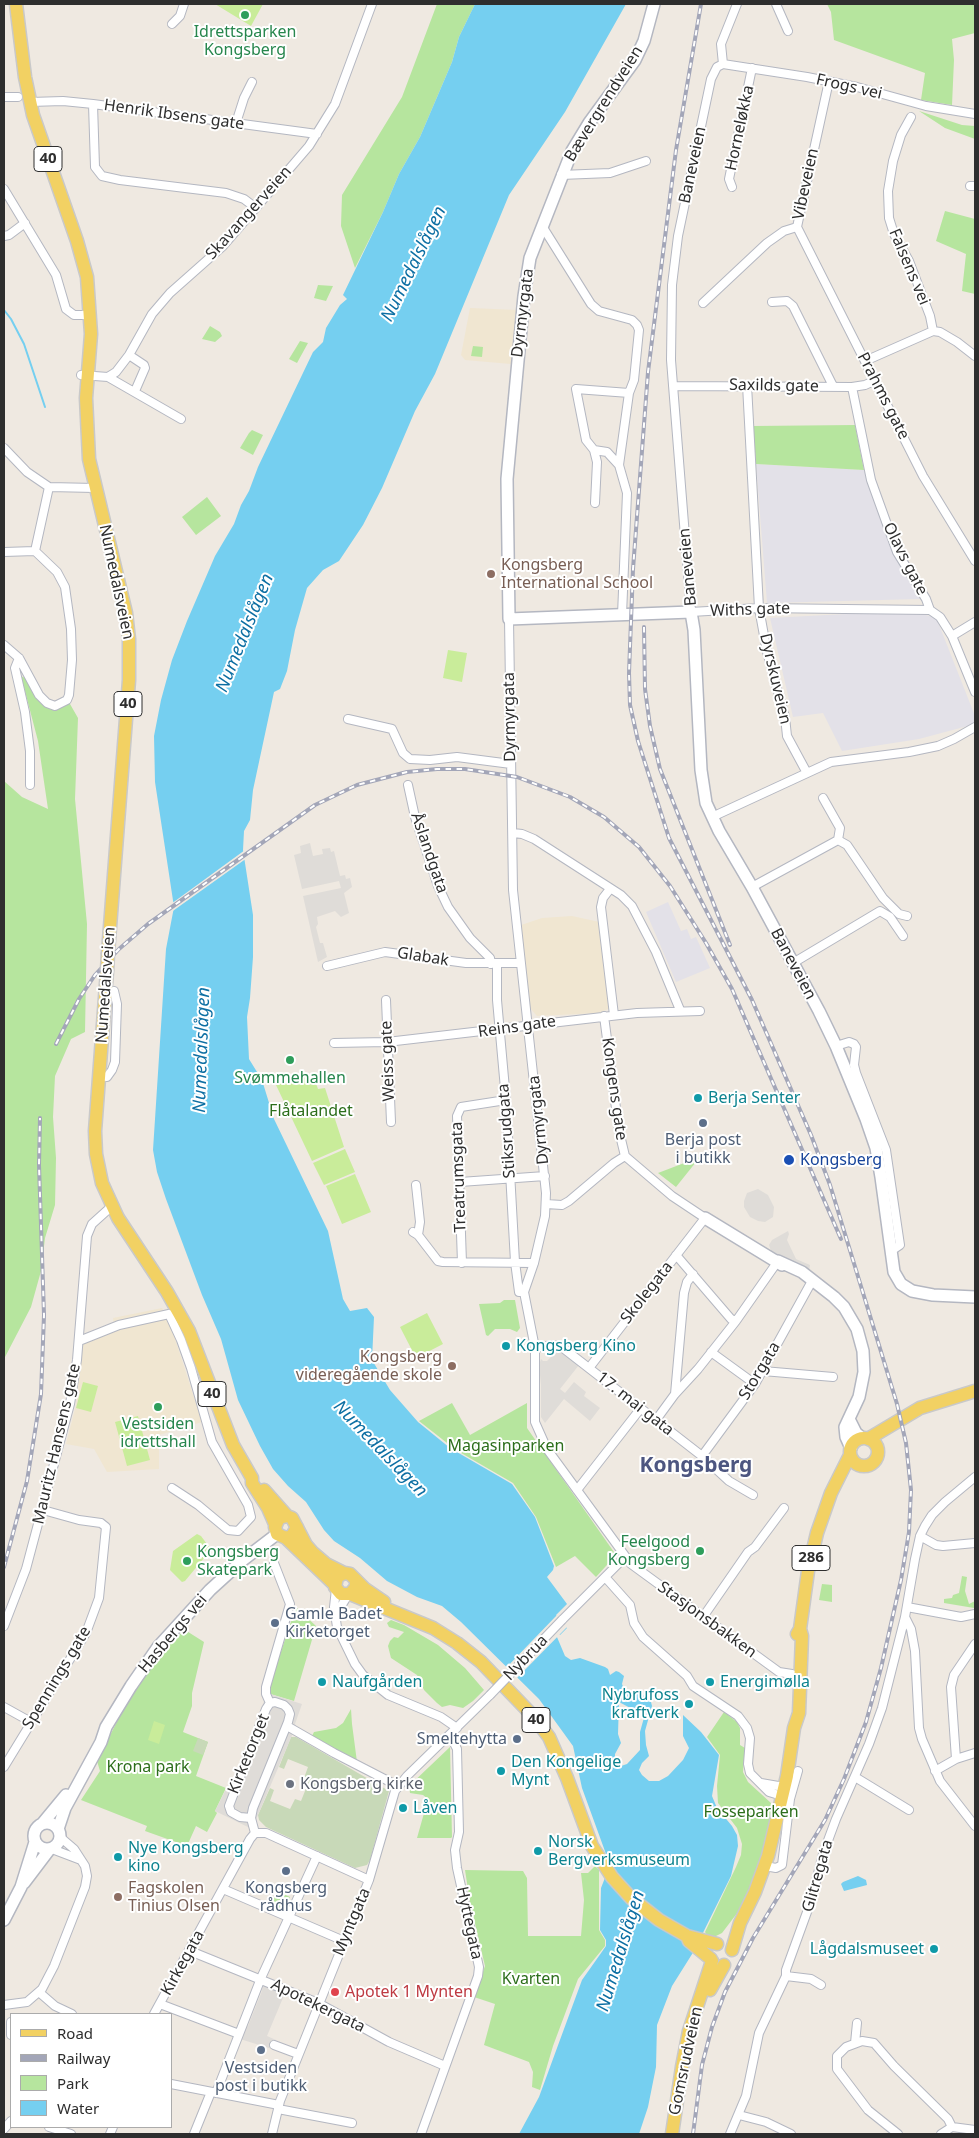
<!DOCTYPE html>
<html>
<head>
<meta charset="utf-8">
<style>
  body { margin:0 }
  #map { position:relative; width:979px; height:2138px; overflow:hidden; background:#efe9e1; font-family:"Noto Sans",sans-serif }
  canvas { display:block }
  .frame { position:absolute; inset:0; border:5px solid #2e2e2e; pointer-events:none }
  .legend { position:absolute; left:10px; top:2013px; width:162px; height:115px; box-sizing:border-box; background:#fff; border:1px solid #ababab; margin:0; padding:6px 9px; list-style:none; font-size:15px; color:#2e2e2e }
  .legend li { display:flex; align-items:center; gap:10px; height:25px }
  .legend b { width:25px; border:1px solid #ababab }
</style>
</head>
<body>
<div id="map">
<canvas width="979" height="2138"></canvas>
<div class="frame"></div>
<ul class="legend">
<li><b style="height:6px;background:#f2d163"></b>Road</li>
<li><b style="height:6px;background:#a3a6b8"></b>Railway</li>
<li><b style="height:14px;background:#b6e59e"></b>Park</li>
<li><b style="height:14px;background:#75cff0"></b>Water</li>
</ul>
</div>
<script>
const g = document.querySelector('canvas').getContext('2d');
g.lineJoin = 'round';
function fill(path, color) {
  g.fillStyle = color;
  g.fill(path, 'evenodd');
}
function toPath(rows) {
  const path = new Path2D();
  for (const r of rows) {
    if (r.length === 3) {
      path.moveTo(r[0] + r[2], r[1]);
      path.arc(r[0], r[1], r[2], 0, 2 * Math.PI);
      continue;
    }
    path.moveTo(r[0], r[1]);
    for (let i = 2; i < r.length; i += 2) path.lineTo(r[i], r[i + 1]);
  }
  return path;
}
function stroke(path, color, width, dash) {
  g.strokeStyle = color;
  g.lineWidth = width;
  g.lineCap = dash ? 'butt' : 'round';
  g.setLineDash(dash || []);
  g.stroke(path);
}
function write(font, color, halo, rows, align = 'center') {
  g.font = font + ' "Noto Sans",sans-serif';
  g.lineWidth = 4;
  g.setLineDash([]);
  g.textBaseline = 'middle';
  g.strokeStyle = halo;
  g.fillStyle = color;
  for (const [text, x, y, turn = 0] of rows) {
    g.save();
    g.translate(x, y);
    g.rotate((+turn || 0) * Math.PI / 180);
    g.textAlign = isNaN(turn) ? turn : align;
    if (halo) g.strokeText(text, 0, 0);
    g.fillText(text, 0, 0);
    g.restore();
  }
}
fill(toPath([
  [756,464,864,470,920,599,767,603],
  [903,611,936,617,975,716,975,724,919,739,842,751,823,713,793,717,770,618],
  [668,902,681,931,687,929,691,939,696,937,710,968,676,982,646,912]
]), '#e3e1e8');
fill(toPath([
  [470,308,517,310,511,364,465,360,461,355],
  [572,916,604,923,613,1007,599,1013,537,1016,530,1008,523,967,521,925,542,918],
  [162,1308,169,1320,202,1422,159,1435,159,1469,107,1472,94,1449,66,1444,76,1405,83,1336,114,1325,113,1318]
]), '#f0e6d1');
fill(toPath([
  [437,4,475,4,459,37,452,62,420,137,399,174,383,212,355,268,341,226,342,195,402,97],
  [827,4,975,4,975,33,952,39,954,60,952,105,921,100,925,73,834,40,831,12],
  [919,111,962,125,975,126,975,139,945,128],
  [945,211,975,219,975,294,962,291,966,254,936,241],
  [318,285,333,286,326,301,314,298],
  [210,326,220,332,222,336,215,342,202,339],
  [300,341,308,343,297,363,289,359],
  [473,346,483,347,482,357,471,356],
  [855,425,864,470,756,464,753,426],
  [252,430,263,435,253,455,240,448,249,433],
  [207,497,221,516,196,535,182,517],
  [21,676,35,683,50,702,70,704,78,718,75,799,87,924,85,1032,71,1039,55,1076,53,1117,56,1158,55,1205,45,1238,41,1271,31,1307,4,1359,4,781,22,797,48,809,38,741],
  [700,1157,676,1187,658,1173],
  [504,1300,515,1300,520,1328,517,1332,510,1329,495,1329,488,1336,486,1335,479,1304,500,1303],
  [452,1403,470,1435,527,1403,527,1428,616,1555,596,1577,575,1556,556,1567,536,1517,513,1483,456,1450,419,1421],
  [962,1576,967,1577,965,1591,969,1604,975,1601,974,1608,944,1603,944,1599,952,1598,953,1595,959,1593],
  [822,1584,832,1585,832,1602,819,1600],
  [296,1607,316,1626,294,1701,267,1693],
  [391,1620,404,1625,438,1645,465,1668,484,1690,473,1701,463,1708,450,1705,442,1707,437,1703,424,1690,417,1675,391,1658,388,1646,390,1641,394,1637,398,1638,404,1632,389,1627,387,1623],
  [185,1630,204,1642,192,1693,192,1706,183,1732,208,1742,196,1776,226,1788,215,1811,217,1813,207,1832,196,1826,187,1846,145,1831,147,1826,81,1800,100,1771,97,1761,129,1698,166,1646],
  [351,1709,352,1724,357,1762,312,1736,314,1732,336,1728,343,1723],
  [724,1712,737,1722,740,1728,740,1745,745,1748,743,1772,748,1782,771,1803,772,1818,756,1874,738,1912,722,1933,714,1937,707,1935,705,1932,736,1867,741,1855,742,1844,737,1828,718,1803,717,1786,720,1755,707,1737],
  [450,1747,452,1837,451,1838,417,1838,428,1799,423,1795,410,1793,409,1786],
  [595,1866,599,1870,599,1930,605,1940,605,1946,578,1979,553,2046,540,2090,532,2087,533,2072,529,2062,484,2045,495,2004,474,1997,485,1966,470,1902,465,1870,523,1871,527,1878,528,1936,581,1936,584,1900,581,1873,588,1873],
  [281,1893,290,1897,283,1912,270,1906,276,1894,280,1896]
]), '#b6e59e');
fill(toPath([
  [291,1737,296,1737,389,1791,370,1860,367,1865,355,1868,266,1827,259,1820,258,1815,270,1788,274,1790,270,1801,290,1809,295,1799,301,1801,309,1781,304,1778,308,1767,288,1759,284,1769,279,1767],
  [198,1738,208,1742,203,1755,193,1751]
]), '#c8d9b8');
fill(toPath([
  [215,4,263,4,251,26],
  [448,650,467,653,462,682,443,678],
  [313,1075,318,1089,325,1088,344,1147,312,1161,276,1085],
  [345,1149,355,1172,324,1185,313,1163],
  [355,1174,371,1212,342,1224,326,1186],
  [427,1313,443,1344,416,1358,400,1327],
  [83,1382,98,1386,91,1412,76,1408],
  [138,1416,150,1460,127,1466,115,1422],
  [197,1534,201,1536,210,1548,209,1552,185,1581,182,1582,170,1570,173,1551],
  [154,1721,165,1725,159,1744,148,1740]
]), '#c9ec9a');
fill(toPath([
  [310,843,313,856,323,854,322,849,330,848,331,852,334,851,340,876,345,875,346,879,350,878,352,887,344,893,349,913,341,917,335,911,317,917,318,924,316,927,320,943,323,943,327,957,318,962,303,896,341,888,339,881,302,889,294,855,301,853,300,846],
  [758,1189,768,1195,774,1207,773,1217,765,1222,758,1221,750,1217,744,1207,744,1201,747,1193],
  [788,1231,789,1234,787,1240,796,1259,810,1265,809,1271,771,1251,769,1245,772,1240],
  [558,1349,579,1365,560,1389,565,1393,574,1382,586,1392,584,1396,600,1408,590,1421,564,1399,545,1423,541,1417,541,1385,539,1365,541,1359,543,1361,547,1361,555,1353,555,1350],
  [267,1693,302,1704,295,1724,296,1726,252,1829,215,1811,227,1787,232,1788],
  [263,1983,285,1993,267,2036,276,2040,272,2049,240,2039,244,2028,248,2026,262,1991]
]), '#dfdcd8');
fill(toPath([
  [475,4,626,4,565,112,509,195,435,374,415,411,382,488,363,525,339,561,323,570,307,588,295,630,287,671,280,689,274,692,253,790,250,820,244,831,243,850,253,915,253,957,250,998,247,1017,249,1059,262,1080,274,1119,328,1231,343,1299,350,1311,367,1308,374,1317,372,1360,390,1390,418,1422,450,1448,512,1484,535,1517,554,1566,553,1570,547,1577,567,1604,556,1615,567,1628,560,1635,554,1630,565,1656,571,1660,580,1658,605,1667,608,1669,610,1675,616,1671,619,1672,624,1676,622,1684,624,1689,643,1695,651,1702,652,1706,645,1731,646,1745,649,1756,642,1763,639,1770,642,1775,649,1781,659,1781,668,1776,683,1760,689,1748,683,1736,683,1715,701,1732,719,1755,712,1796,717,1808,732,1826,737,1835,738,1846,731,1876,694,1951,672,1986,657,2025,656,2067,648,2107,639,2134,519,2134,539,2097,582,1980,606,1946,606,1940,600,1930,601,1888,610,1865,582,1788,573,1746,539,1699,461,1622,442,1606,417,1597,387,1581,360,1558,334,1541,324,1530,306,1502,288,1486,273,1469,260,1446,238,1400,221,1339,202,1295,166,1199,157,1172,153,1150,166,949,174,907,155,782,154,736,161,700,172,660,187,621,215,556,234,524,241,505,249,491,258,467,313,352,323,342,326,328,340,305,347,299,343,295,383,212,399,174,420,137,452,62,459,37],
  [619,1702,634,1710,638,1706,642,1707,645,1714,640,1732,640,1750,627,1764,621,1766,615,1762,615,1754,621,1743,618,1734],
  [858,1876,866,1880,867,1885,844,1891,841,1884,843,1882]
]), '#75cff0');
fill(toPath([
  [245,850,247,858,170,913,171,904],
  [557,1615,568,1626,516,1679,506,1668]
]), '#efe9e1');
stroke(toPath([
  [4,310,11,319,24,344,45,407]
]), '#75cff0', 2);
const street = toPath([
  [776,4,788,31],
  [172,24,180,16,184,4],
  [723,64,717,67,711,79,678,236,672,285,671,360,691,612,759,608,930,610],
  [723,64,807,77,857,87,926,106,975,114],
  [723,64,721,44,737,4],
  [4,97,18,97],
  [30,102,63,101,93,104,317,134],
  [93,104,95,167,102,176,120,180,226,193,244,199,256,208],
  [911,117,901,135,893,161,888,191,889,218,894,234,909,261,930,316,933,331],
  [236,123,244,98,252,82],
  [561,175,610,173,646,161],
  [970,186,975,186],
  [732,187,729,179,752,68],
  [4,189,56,275,66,309,74,315,90,315],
  [797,227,923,476,975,561],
  [797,227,829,81],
  [544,229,591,304,599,311,632,320,637,325,639,330,634,380,629,393,619,465,627,493,622,615],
  [4,236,9,235,25,223],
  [772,302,787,301,793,306,833,386],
  [703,303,767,243,784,231,797,227],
  [129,355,144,365,145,368,135,391],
  [865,361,933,331,940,332,957,342,975,356],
  [81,375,108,377,116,372,129,355,152,314,170,293,223,246,309,146,335,104,372,4],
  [108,377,181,419],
  [747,385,759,608,767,652,785,717,787,736,807,773],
  [673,386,852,387,865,385,874,381],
  [852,387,871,480,897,552,926,599,930,610,940,617,952,636,975,692],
  [4,448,27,472,49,487,95,488],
  [594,450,607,452,619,465],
  [595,503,597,462,594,450,586,440,576,389,629,393],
  [4,552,35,551,49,487],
  [509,619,513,890,546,1193,545,1216,534,1263,524,1292,535,1348,535,1422,547,1449,631,1564,779,1672,792,1674],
  [952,636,975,622],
  [4,645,19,658,39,695,47,703,55,706,67,700,69,695,72,660,71,629,65,587,57,572,35,551],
  [19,658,15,668,25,712,30,751,30,785],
  [348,719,392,729,403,753,410,759,430,760,457,757,511,764],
  [408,785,415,817,438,886,448,907,470,938,490,958,491,964],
  [712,817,831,762,909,752,938,746,954,739,975,727],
  [513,833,522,834,534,839,621,895,632,906,656,952,680,1010],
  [838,840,847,845,883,898,899,914,907,916],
  [752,887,838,840,840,828,823,798],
  [610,889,603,898,601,907,614,1015],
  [793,963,880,911,890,917,903,936],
  [497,964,497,1000,506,1100,515,1262,519,1292,524,1292],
  [327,966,385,952,466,963,520,963],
  [386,1000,391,1122],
  [334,1043,387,1042,637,1013,700,1011],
  [836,1046,849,1042,854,1044,856,1047,854,1065,856,1073,886,1150,900,1245,891,1251],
  [99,1076,107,1077,112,1070,115,1062,117,1004,114,991],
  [460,1182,545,1176],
  [416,1185,420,1222,418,1235],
  [546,1204,562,1205,569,1201,614,1163,625,1156],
  [413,1232,418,1235,438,1261,443,1262,534,1263],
  [676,1255,731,1319,736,1321],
  [462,1263,457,1116,461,1107,506,1100],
  [79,1341,119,1325,169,1314,181,1340,191,1368,212,1442,248,1505,251,1517,238,1531,228,1530,198,1505,172,1488],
  [535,1348,554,1345,563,1348,702,1456,729,1481,753,1495],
  [711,1352,755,1384],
  [589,1368,705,1218,672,1196,625,1156,619,1131,604,1016],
  [763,1371,833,1377],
  [675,1394,684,1293,687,1282,693,1274],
  [656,1420,675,1394,698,1369,736,1321,778,1261],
  [702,1456,755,1384,812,1281],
  [975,1477,945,1502,932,1515,925,1526,920,1536,915,1559,905,1617,911,1629,915,1651,919,1728,922,1739,940,1781,975,1826],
  [577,1490,641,1408],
  [920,1536,936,1545,943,1546,975,1543],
  [605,1577,630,1605,634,1623,643,1637,687,1676,693,1686,738,1716,747,1728,750,1738,748,1764,750,1773,769,1792,782,1796],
  [336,1589,334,1607,337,1627,355,1664,363,1675,388,1695,441,1717,457,1728],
  [907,1607,961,1617,975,1614],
  [335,1616,348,1595],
  [703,1617,748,1552,755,1547,784,1508],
  [562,1620,625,1557],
  [4,1626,26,1569,70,1404,77,1360,87,1236,92,1224,112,1206],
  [270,1703,266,1694,266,1687,290,1604,274,1563],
  [4,1707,31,1722],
  [287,1726,334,1753,398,1786],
  [956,1759,951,1687,954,1675,975,1644],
  [4,1767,86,1633,99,1598,106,1527,101,1523,79,1520,43,1510],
  [935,1771,956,1759,975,1753],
  [855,1777,909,1810],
  [761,1783,784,1787],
  [251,1818,253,1808,288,1722,290,1714,288,1709,284,1705,275,1702,270,1703,266,1709,229,1806,231,1812,240,1817,251,1818,255,1833],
  [255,1833,266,1833,369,1880],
  [52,1849,81,1860],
  [765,1866,776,1868,782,1865,790,1799,798,1771],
  [223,1889,344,1941],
  [190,1951,318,2003,389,2042,445,2066],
  [786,1976,811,1979,821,1985],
  [40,1993,55,2006,72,2014],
  [160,2004,239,2034],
  [4,2005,27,2002,42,1989,54,1966,85,1887,87,1876,85,1866,74,1849,60,1837],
  [154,2014,250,1839,255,1833],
  [11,2022,11,2035],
  [855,2043,857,2023],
  [274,2045,298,2054],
  [171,2084,279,2105],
  [216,2093,261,1978,317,1856],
  [278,2109,352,2123],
  [739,2115,766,2122,791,2134],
  [49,2127,71,2134],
  [4,2129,11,2121],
  [110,2134,113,2127],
  [194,2134,211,2092],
  [272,2134,280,2101,369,1880,395,1791,407,1776,490,1695],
  [421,2134,478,1976,479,1967,457,1868,455,1850,459,1832,457,1749,450,1735],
  [730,2134,746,2096,759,2033,786,1976,786,1970,811,1901,823,1854,836,1819,869,1744,882,1708,905,1617],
  [898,2134,868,2110,837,2069,837,2056,846,2047,862,2041,874,2043,894,2066,948,2119,952,2127],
  [941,2134,952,2127,975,2130]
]);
const secondary = toPath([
  [654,4,644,41,635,60,589,123,572,151,530,258,524,296,507,479,509,619,691,612,694,630,701,770,706,803,719,831,752,887,819,1011,836,1046,866,1119,876,1148,881,1177,894,1272,901,1284,912,1291,933,1295,975,1297],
  [705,1218,782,1265],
  [778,1261,802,1272,834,1297,844,1307,857,1329,863,1351,864,1372,859,1397,845,1427,846,1437,851,1448],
  [850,1421,856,1433,862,1438],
  [47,1836,13],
  [42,1824,66,1795],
  [58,1829,65,1808,101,1742,106,1727,131,1686,158,1647,210,1590,243,1560,277,1534],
  [24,1883,49,1850],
  [4,1920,21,1887,35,1842]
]);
const primary = toPath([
  [16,4,25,77,33,115,77,241,87,277,91,334,86,398,89,459,126,613,129,639,129,680,108,953],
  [107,971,95,1131,96,1154,102,1183,118,1218,167,1292,189,1331,233,1445,252,1478,252,1483,268,1508,275,1524],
  [864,1452,14],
  [868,1439,920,1408,975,1391],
  [264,1490,287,1516],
  [297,1527,292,1536,286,1538,277,1534,275,1527,279,1518,287,1516,292,1518,306,1545,312,1552,326,1564,344,1573],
  [286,1538,335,1585],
  [356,1581,356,1587,350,1594,341,1594,335,1587,337,1577,344,1573,350,1574,365,1589,384,1602],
  [350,1594,433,1628,457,1643,481,1662,533,1716,549,1737,567,1778,592,1846,612,1877,631,1898,659,1920,687,1936,717,1944],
  [797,1634,800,1629,808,1571,817,1533,831,1493,850,1455],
  [687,1936,689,1941,711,1959],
  [732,1950,740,1923,755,1892,768,1856,787,1776,794,1728,799,1713,802,1636,800,1629],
  [710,1990,724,1965],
  [672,2134,682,2067,689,2031,712,1961]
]);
stroke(street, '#b4b7c1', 10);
stroke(secondary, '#b4b7c1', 14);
stroke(primary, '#c9c9c9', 15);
stroke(street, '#fff', 8);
stroke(secondary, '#fff', 11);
stroke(primary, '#f2d163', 12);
const rail = toPath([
  [644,627,645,689,650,726,660,769,730,945],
  [56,1044,79,999,95,975,119,949,148,924,315,805,357,785,407,772,437,769,465,769,517,777,570,797,604,817,639,847,670,886,706,943,732,989,841,1239],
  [4,1567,27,1481,41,1394,44,1315,39,1165,40,1118],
  [693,2134,702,2065,712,2027,725,1992,753,1938,825,1820,844,1779,866,1722,881,1668,901,1580,909,1532,911,1490,906,1443,897,1404,830,1185,811,1135,752,1000,669,838,638,741,630,705,629,673,633,569,648,372,676,150,701,4]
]);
stroke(rail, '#a3a6b8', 4);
stroke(rail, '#fff', 2, [5.5]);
const streetBridge = toPath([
  [490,1695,562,1620]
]);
const primaryBridge = toPath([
  [107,971,108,953]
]);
stroke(streetBridge, '#b4b7c1', 10, []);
stroke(primaryBridge, '#c9c9c9', 15, []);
stroke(streetBridge, '#fff', 8);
stroke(primaryBridge, '#f2d163', 12);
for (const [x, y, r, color] of [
  [245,15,5,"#2e9e5b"],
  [491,574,5,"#8d6e63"],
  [290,1060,5,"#2e9e5b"],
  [698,1098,5,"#0f9aa8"],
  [703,1123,5,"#5c6f8a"],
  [789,1160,6,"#1a4fb4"],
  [506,1346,5,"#0f9aa8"],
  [452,1366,5,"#8d6e63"],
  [158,1407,5,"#2e9e5b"],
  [700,1551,5,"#2e9e5b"],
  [187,1561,5,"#2e9e5b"],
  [275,1623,5,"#5c6f8a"],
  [322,1682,5,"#0f9aa8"],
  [710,1682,5,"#0f9aa8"],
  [689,1704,5,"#0f9aa8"],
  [517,1739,5,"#5c6f8a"],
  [501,1771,5,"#0f9aa8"],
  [290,1784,5,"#6b7280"],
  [403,1808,5,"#0f9aa8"],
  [538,1851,5,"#0f9aa8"],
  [118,1857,5,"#0f9aa8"],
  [286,1871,5,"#5c6f8a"],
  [118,1897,5,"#8d6e63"],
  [934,1949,5,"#0f9aa8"],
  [335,1992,5,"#e0444e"],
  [261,2050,5,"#5c6f8a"]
]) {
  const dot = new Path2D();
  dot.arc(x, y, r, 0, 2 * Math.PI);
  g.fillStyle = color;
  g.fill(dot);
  stroke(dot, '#fff', 2);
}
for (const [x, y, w] of [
  [48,159,28],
  [128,704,28],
  [212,1394,28],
  [811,1558,38],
  [536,1720,28]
]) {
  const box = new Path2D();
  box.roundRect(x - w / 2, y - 12.5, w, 25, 4);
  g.fillStyle = '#fff';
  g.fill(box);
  stroke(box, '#2e2e2e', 1);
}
write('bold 15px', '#2e2e2e', null, [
  ["40",48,159],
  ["40",128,704],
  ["40",212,1394],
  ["286",811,1558],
  ["40",536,1720]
]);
write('16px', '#27864d', '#fff', [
  ["Idrettsparken",245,32],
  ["Kongsberg",245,50],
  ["Svømmehallen",290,1078],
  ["Vestsiden",158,1424],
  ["idrettshall",158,1442],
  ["Feelgood",690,1542,"right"],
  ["Kongsberg",690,1560,"right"],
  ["Kongsberg",197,1552,"left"],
  ["Skatepark",197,1570,"left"]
]);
write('16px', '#2e2e2e', '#fff', [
  ["Frogs vei",849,87,13],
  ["Bævergrendveien",604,104,-58],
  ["Henrik Ibsens gate",174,115,8],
  ["Horneløkka",740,128,-78],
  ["Baneveien",693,165,-78],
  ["Vibeveien",806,184,-78],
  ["Skavangerveien",249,213,-48],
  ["Falsens vei",909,267,67],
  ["Dyrmyrgata",523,313,-83],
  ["Saxilds gate",774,386,1],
  ["Prahms gate",883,396,63],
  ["Olavs gate",905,559,63],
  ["Baneveien",688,567,-95],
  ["Numedalsveien",116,582,78],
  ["Withs gate",750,610,-2],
  ["Dyrskuveien",775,679,77],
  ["Dyrmyrgata",510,717,-91],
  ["Åslandgata",429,853,71],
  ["Glabak",423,957,9],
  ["Baneveien",793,964,62],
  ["Numedalsveien",106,985,-86],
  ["Reins gate",517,1027,-8],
  ["Weiss gate",388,1061,-92],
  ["Kongens gate",614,1089,82],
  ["Dyrmyrgata",539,1120,-96],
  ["Stiksrudgata",507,1131,-94],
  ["Treatrumsgata",459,1177,-92],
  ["Skolegata",647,1293,-52],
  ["Storgata",760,1371,-59],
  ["17. mai gata",635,1404,38],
  ["Mauritz Hansens gate",57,1444,-77],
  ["Stasjonsbakken",707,1620,36],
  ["Hasbergs vei",173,1634,-50],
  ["Nybrua",526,1658,-46],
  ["Spennings gate",57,1678,-59],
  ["Kirketorget",249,1754,-68],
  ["Glitregata",818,1876,-74],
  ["Myntgata",352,1922,-67],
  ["Hyttegata",469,1923,78],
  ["Kirkegata",183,1963,-61],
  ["Apotekergata",318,2006,26],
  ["Gomsrudveien",686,2061,-78]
]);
write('16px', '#785e54', '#fff', [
  ["Kongsberg",501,565],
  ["International School",501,583],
  ["Kongsberg",442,1357,"right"],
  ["videregående skole",442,1375,"right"],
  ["Fagskolen",128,1888],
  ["Tinius Olsen",128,1906]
], 'left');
write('16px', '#0d838f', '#fff', [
  ["Berja Senter",708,1098],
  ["Kongsberg Kino",516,1346],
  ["Naufgården",332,1682],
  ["Energimølla",720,1682],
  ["Nybrufoss",679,1695,"right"],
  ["kraftverk",679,1713,"right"],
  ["Den Kongelige",511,1762],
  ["Mynt",511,1780],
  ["Låven",413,1808],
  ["Norsk",548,1842],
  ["Bergverksmuseum",548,1860],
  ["Nye Kongsberg",128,1848],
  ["kino",128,1866],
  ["Lågdalsmuseet",924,1949,"right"]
], 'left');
write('16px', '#2c6e1b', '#fff', [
  ["Flåtalandet",311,1111],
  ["Magasinparken",506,1446],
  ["Krona park",148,1767],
  ["Fosseparken",751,1812],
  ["Kvarten",531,1979]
]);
write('16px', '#4e5e75', '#fff', [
  ["Berja post",703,1140],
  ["i butikk",703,1158],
  ["Gamle Badet",285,1614,"left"],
  ["Kirketorget",285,1632,"left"],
  ["Smeltehytta",507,1739,"right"],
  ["Kongsberg",286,1888],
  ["rådhus",286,1906],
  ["Vestsiden",261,2068],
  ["post i butikk",261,2086]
]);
write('16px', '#164399', '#fff', [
  ["Kongsberg",800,1160]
], 'left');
write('16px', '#5b616d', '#fff', [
  ["Kongsberg kirke",300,1784]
], 'left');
write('16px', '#be3a42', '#fff', [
  ["Apotek 1 Mynten",345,1992]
], 'left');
write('italic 18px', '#0d6fa3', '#fff', [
  ["Numedalslågen",414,264,-64],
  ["Numedalslågen",245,633,-68],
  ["Numedalslågen",202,1050,-88],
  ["Numedalslågen",380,1449,46],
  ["Numedalslågen",621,1951,-73]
]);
write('bold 21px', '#4d5680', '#fff', [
  ["Kongsberg",696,1466]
]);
</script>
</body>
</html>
